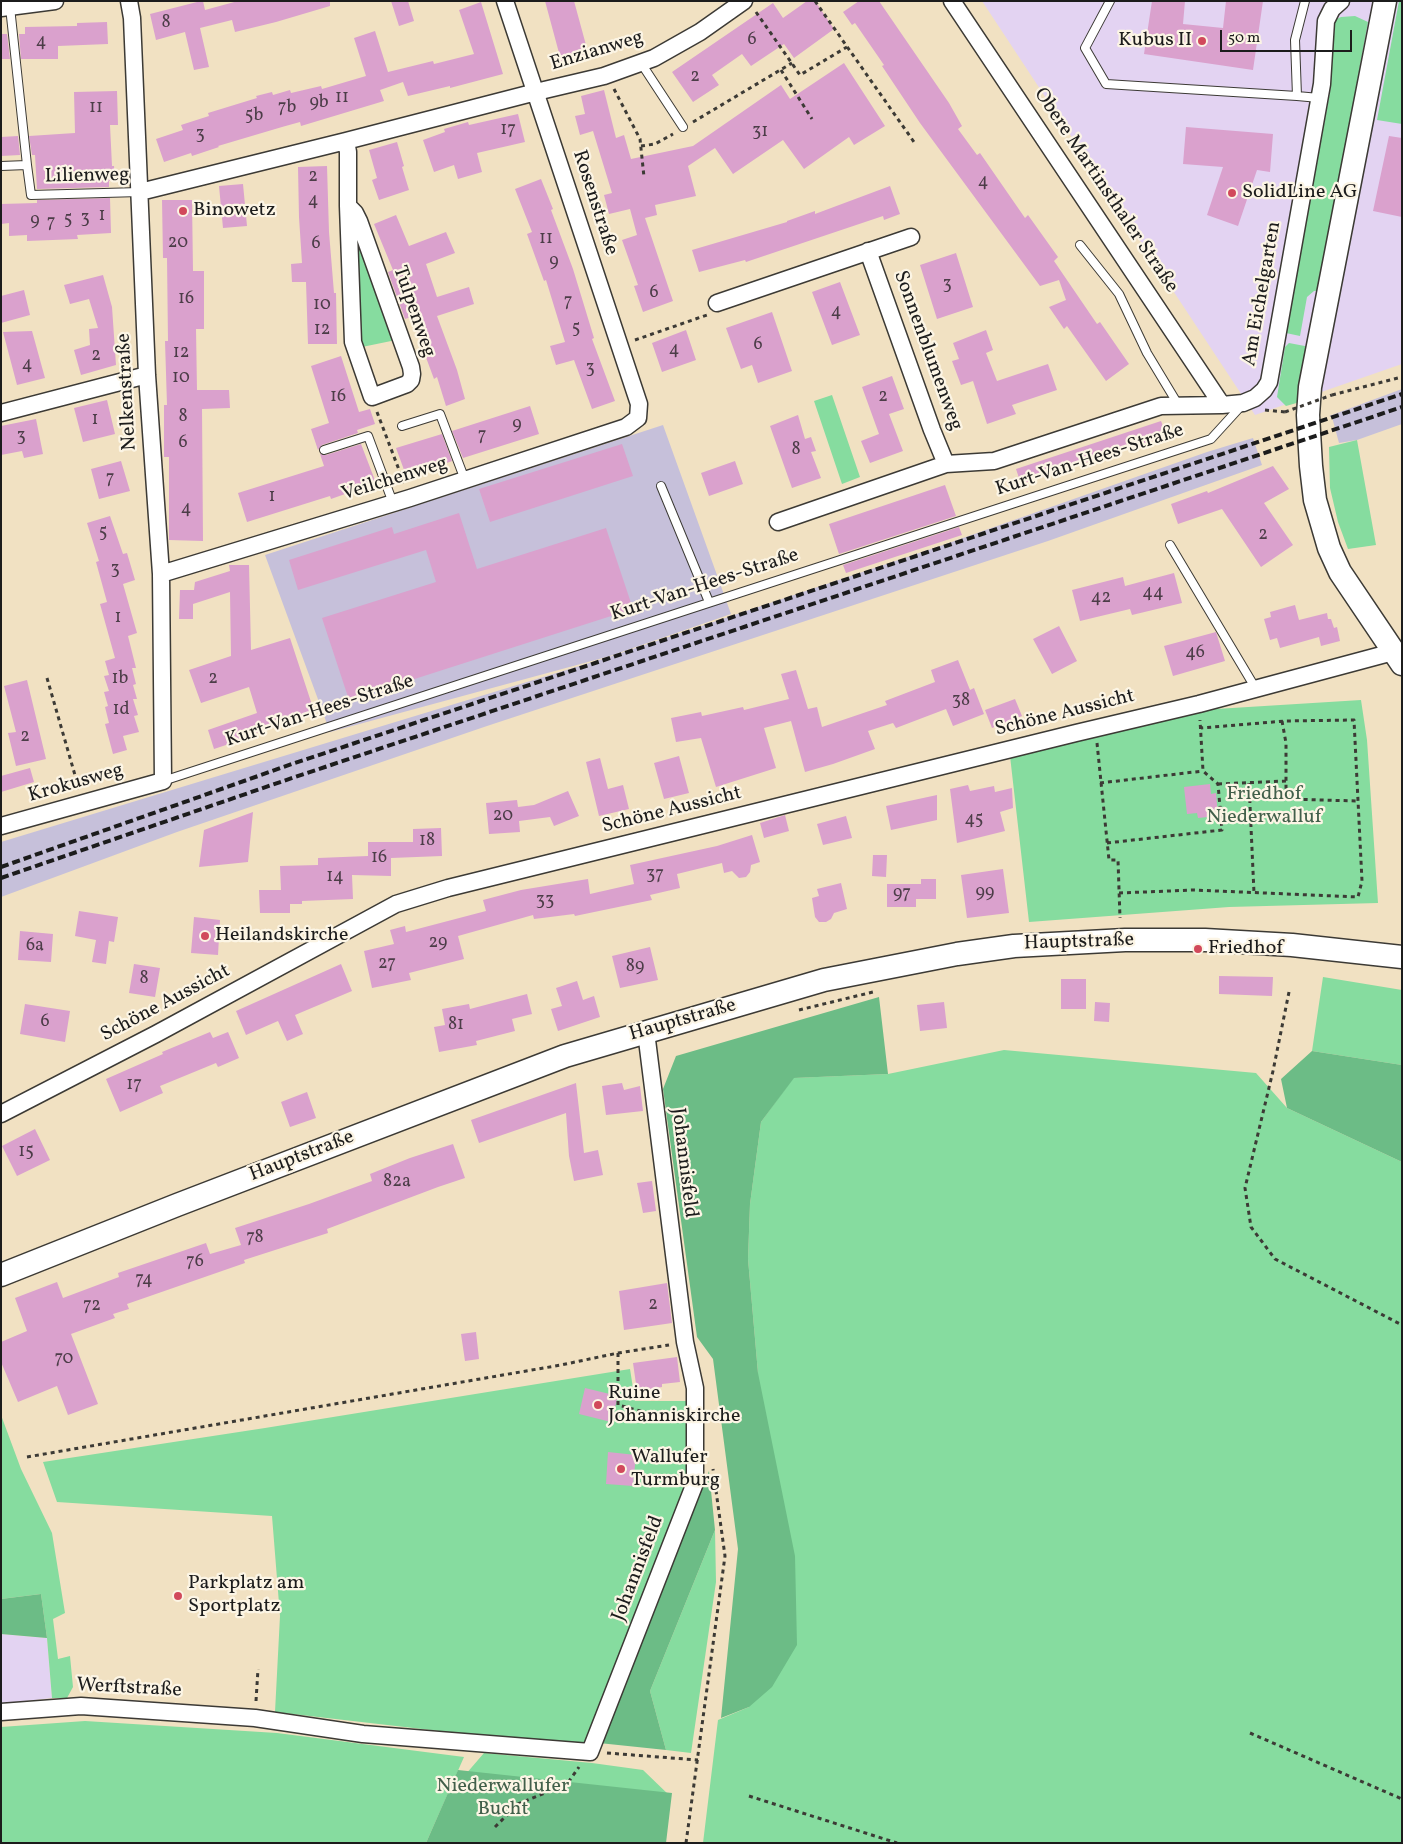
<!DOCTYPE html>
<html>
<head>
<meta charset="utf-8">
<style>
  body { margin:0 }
  #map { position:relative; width:1403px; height:1844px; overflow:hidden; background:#f1e1c2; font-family:Vollkorn,serif }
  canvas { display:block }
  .frame { position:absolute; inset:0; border:2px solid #1c1c1c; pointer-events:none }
  .scale { position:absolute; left:1220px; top:30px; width:132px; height:22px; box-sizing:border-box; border:2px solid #1c1c1c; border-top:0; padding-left:6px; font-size:15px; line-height:18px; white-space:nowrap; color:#1c1c1c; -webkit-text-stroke:4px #fcf5e5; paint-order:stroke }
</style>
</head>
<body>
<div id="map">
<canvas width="1403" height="1844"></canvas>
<div class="frame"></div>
<div class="scale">50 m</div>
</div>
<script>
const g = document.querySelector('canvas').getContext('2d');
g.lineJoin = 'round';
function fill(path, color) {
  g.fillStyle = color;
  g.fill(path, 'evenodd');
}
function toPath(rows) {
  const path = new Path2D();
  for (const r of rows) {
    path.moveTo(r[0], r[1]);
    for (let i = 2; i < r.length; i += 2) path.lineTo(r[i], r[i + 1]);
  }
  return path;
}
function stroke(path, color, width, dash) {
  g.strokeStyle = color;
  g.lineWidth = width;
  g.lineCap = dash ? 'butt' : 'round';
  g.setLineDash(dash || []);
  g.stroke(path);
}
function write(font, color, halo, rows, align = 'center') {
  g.font = font + ' Vollkorn,serif';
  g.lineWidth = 4.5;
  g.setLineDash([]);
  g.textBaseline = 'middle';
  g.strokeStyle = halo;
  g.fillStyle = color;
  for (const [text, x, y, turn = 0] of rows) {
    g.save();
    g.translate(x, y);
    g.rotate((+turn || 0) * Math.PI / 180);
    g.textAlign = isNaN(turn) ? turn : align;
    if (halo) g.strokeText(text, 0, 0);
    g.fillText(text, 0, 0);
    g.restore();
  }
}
fill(toPath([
  [982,1,1402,1,1402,364,1255,415],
  [1,1634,47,1638,52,1698,1,1704]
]), '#e3d3f2');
fill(toPath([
  [1402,389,1402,424,1357,440,1339,443,1332,417,1329,416],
  [663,425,731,614,610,656,330,732,265,555],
  [1253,438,1262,465,1048,541,487,726,177,832,1,897,1,842,609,657,943,545,1207,452]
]), '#c6c0da');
fill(toPath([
  [1399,1,1402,1,1402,124,1377,120],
  [1355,16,1368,22,1319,291,1314,291,1307,297,1300,336,1286,333,1330,92,1334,20,1341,17],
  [354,223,396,340,362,347],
  [1289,343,1310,347,1300,402,1286,406,1277,397,1285,347],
  [832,395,860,477,842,484,814,401],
  [1357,440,1376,545,1348,549,1338,522,1330,488,1329,447],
  [1361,700,1367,740,1378,903,1229,907,1029,922,1010,756,1200,710],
  [1323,977,1402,990,1402,1065,1312,1051],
  [1004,1050,1256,1073,1287,1108,1402,1162,1402,1843,703,1843,718,1720,749,1707,758,1373,748,1259,750,1204,761,1122,793,1078,888,1074],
  [630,1369,635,1401,687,1401,690,1484,586,1748,275,1712,280,1616,272,1516,57,1502,43,1462,265,1428],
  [1,1415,21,1469,52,1533,65,1613,53,1619,58,1659,70,1656,73,1687,67,1698,52,1698,47,1638,41,1594,1,1599],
  [715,1530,716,1582,691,1753,666,1750,650,1691],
  [85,1721,277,1733,464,1757,426,1843,1,1843,1,1727],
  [484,1753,592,1763,643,1770,670,1796,428,1843,453,1789]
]), '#86dc9f');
fill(toPath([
  [879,997,888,1074,794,1078,761,1122,750,1204,748,1259,758,1373,795,1556,797,1645,772,1687,749,1707,721,1718,738,1549,713,1359,697,1337,663,1089,676,1056],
  [1312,1051,1402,1065,1402,1162,1287,1108,1281,1079],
  [709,1471,715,1530,650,1691,666,1750,599,1743],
  [41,1594,47,1638,1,1634,1,1599],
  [458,1770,672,1793,666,1843,426,1843]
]), '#6cbc86');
fill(toPath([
  [201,1,203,1,205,10,238,1,330,1,330,6,276,22,235,32,232,20,200,28,209,67,194,70,185,32,156,40,150,14],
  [391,1,408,1,414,21,399,26],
  [545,1,574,1,589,56,562,64],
  [807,1,815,1,834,29,794,58,784,44,751,66,742,54,712,75,719,85,693,102,672,72,773,3,783,18],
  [859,1,879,1,949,103,962,126,958,129,977,155,980,153,1025,218,1028,215,1058,257,1054,261,1097,324,1100,322,1129,364,1106,381,1067,326,1064,329,1049,307,1066,300,1059,280,1040,286,920,123,882,66,884,65,855,23,852,25,843,12],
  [1152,1,1185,1,1183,24,1223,28,1226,1,1263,1,1253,70,1144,54],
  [481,2,503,74,450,88,450,86,408,96,403,82,380,90,384,101,301,126,300,122,282,127,218,146,219,147,192,156,191,153,164,162,156,139,183,130,181,125,209,116,208,113,257,98,256,96,272,92,273,95,290,90,291,93,321,86,322,89,366,76,354,38,375,31,388,72,433,61,434,64,474,54,459,10],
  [107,22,108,44,58,46,58,59,21,59,19,34,25,34,25,27,77,26,77,23],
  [1,34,7,34,10,59,1,59],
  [844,63,885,126,854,145,849,137,804,169,783,140,733,174,715,148,688,166,696,196,655,205,657,215,645,218,673,301,643,312,634,286,638,285,622,240,637,235,630,209,609,214,604,195,612,193,593,131,580,135,575,116,585,114,581,96,604,90,616,138,624,135,631,159,693,146,781,85,790,99],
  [117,91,118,125,110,125,112,166,114,166,115,181,109,181,109,187,37,189,35,155,32,155,29,136,75,133,74,92],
  [518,114,525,142,477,153,482,172,458,179,454,165,434,172,423,140,445,132,444,129,468,122,469,125],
  [1186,127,1273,134,1270,172,1257,170,1238,226,1207,215,1223,167,1183,164],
  [18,136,20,155,1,156,1,137],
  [1389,136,1402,138,1402,217,1373,211],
  [397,142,404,166,402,167,409,190,379,200,372,180,377,178,369,150],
  [327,166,329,232,334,293,336,293,337,344,308,344,306,282,292,282,291,264,302,263,299,217,298,167],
  [541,179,553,209,551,210,573,269,594,338,592,339,615,401,592,409,574,360,556,365,550,346,565,342,546,280,544,281,527,234,532,232,515,189],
  [243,184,247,226,223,228,219,186],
  [890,186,900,214,884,220,883,216,746,262,745,260,699,272,692,250,787,222,787,221,815,211,815,214],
  [110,198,111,233,77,235,78,239,27,241,27,235,9,236,9,223,1,224,1,204,37,203,37,200],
  [162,200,192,200,193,271,204,271,204,329,196,329,197,390,229,390,230,408,202,409,203,541,169,540,169,457,164,457,164,405,167,405,165,341,168,341,167,258,163,258],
  [396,215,409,246,446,232,455,253,426,264,437,297,469,287,474,304,437,316,457,370,465,399,446,406,437,377,434,379,411,317,405,319,388,272,393,270,374,224],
  [956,253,973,307,937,319,920,265],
  [103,275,112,307,116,365,81,375,74,350,90,345,89,329,98,328,89,299,70,304,64,285],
  [840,282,860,335,832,345,812,292],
  [24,290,30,315,1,323,1,296],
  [772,312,792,371,758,383,752,365,741,369,726,328],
  [686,330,696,360,662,372,652,343],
  [986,330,993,350,986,353,997,381,1048,364,1057,390,1012,405,1016,414,987,424,973,381,961,385,952,361,959,359,953,343],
  [32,331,45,378,17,385,3,332],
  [341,356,359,412,370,409,375,424,357,430,358,433,322,445,318,450,311,429,329,423,311,366],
  [892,376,904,409,889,414,903,451,870,463,861,441,879,434,862,387],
  [107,400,115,434,83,442,74,408],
  [530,406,539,434,463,458,452,431],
  [798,415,805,439,811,437,816,451,811,452,821,478,792,488,770,426],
  [36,419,43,454,24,458,22,451,1,455,1,426],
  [1161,421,1167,436,1021,484,1016,469],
  [442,434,452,461,407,478,396,448],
  [361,444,376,483,331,499,330,496,247,522,238,493,324,466,320,454,326,455],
  [622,444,633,476,490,522,479,489],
  [121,461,130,491,99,499,91,469],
  [735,461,743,484,709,496,701,473],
  [1273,466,1289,489,1264,503,1293,545,1261,567,1222,509,1178,524,1171,504,1207,491,1208,493],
  [945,485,956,516,839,554,829,524],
  [459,513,477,569,606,528,633,609,349,700,322,618,436,582,426,550,298,590,289,560,392,527,394,534],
  [110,516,123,554,127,553,135,580,123,584,137,633,128,636,136,668,132,668,136,684,133,685,137,699,133,699,138,715,134,716,139,732,123,736,127,750,113,754,105,724,109,723,105,707,108,706,104,692,109,691,104,676,109,675,105,661,115,658,100,604,107,602,96,562,99,561,87,523],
  [959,527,962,535,846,573,843,565],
  [229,565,249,565,251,650,290,638,315,714,250,735,250,737,214,749,208,730,257,713,249,687,201,703,189,670,231,656,230,592,193,604,193,619,179,619,180,590,194,590,195,582,230,571],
  [1174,573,1182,603,1132,615,1130,609,1080,621,1072,590,1123,577,1125,586],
  [1295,605,1299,620,1327,613,1328,619,1331,619,1334,628,1337,627,1340,641,1321,646,1319,637,1280,648,1277,638,1270,640,1264,619,1271,617,1270,612],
  [1059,626,1077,661,1052,674,1033,639],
  [1216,632,1225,661,1173,676,1164,646],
  [958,660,970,690,974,688,984,714,953,726,946,709,896,728,893,723,868,731,875,749,833,764,805,772,791,721,764,728,776,768,716,787,701,738,676,742,671,718,701,712,702,716,743,707,744,710,789,699,781,674,796,670,808,709,817,707,822,727,887,705,885,701,935,682,931,670],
  [27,680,46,759,16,766,8,733,16,732,4,686],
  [1015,699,1022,716,992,728,985,710],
  [679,756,689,793,664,799,654,763],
  [600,758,608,789,623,785,629,809,599,816,586,762],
  [30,768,34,782,1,792,1,776],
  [1210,784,1211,794,1216,793,1218,816,1198,818,1197,813,1187,814,1184,787],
  [968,785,970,791,994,786,995,792,1012,788,1013,808,1000,812,1005,831,957,843,950,789],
  [568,791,579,816,554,826,550,817,519,821,520,832,489,834,486,803,517,800,518,807,534,805],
  [937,795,937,820,891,830,886,806],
  [253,812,248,862,199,867,204,830],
  [785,815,789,831,764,838,760,823],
  [846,816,852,838,823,845,817,824],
  [441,828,442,856,391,858,391,876,352,875,353,899,302,901,302,904,290,904,290,913,260,913,259,890,281,890,280,866,318,865,318,858,368,856,368,842,413,842,413,829],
  [752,835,760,862,751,865,750,872,746,877,739,878,732,871,724,873,722,863,677,874,680,888,650,895,652,900,575,916,574,914,534,919,533,915,458,936,464,959,409,973,411,980,372,988,364,951,394,944,390,930,405,926,406,932,486,911,483,900,521,890,588,879,590,894,634,884,630,865,717,846],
  [873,855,887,855,886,877,872,876],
  [1003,869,1009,913,967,918,961,875],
  [921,879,936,879,936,899,916,899,916,907,887,907,887,884,921,884],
  [841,883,847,909,834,913,831,919,826,922,819,922,815,917,812,898,819,896,817,889],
  [79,911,118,917,114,942,109,941,106,964,92,962,96,940,75,936],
  [194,917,220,920,218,955,191,953],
  [20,931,53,934,51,962,18,960],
  [650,947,658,980,620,988,612,956],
  [134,964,160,968,155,997,129,993],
  [341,964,352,991,295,1015,303,1034,287,1041,278,1021,246,1035,236,1011],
  [1219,976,1273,977,1272,996,1219,994],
  [1061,979,1086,979,1086,1009,1061,1009],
  [577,981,583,1000,594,996,600,1017,558,1031,551,1009,562,1006,556,988],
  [527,994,532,1014,512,1019,515,1031,476,1041,477,1045,439,1052,434,1027,445,1025,442,1009,469,1004,470,1009],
  [944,1002,947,1028,920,1031,917,1005],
  [1095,1002,1110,1003,1109,1022,1094,1021],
  [25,1004,70,1011,65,1042,20,1034],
  [210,1032,213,1038,228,1032,239,1058,218,1067,216,1063,160,1086,163,1093,120,1112,106,1079,163,1054,162,1052],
  [576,1083,584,1153,598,1150,603,1175,574,1181,569,1156,566,1113,479,1143,471,1120],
  [622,1083,624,1090,640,1086,643,1111,606,1115,602,1086],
  [307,1092,316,1118,290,1127,281,1102],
  [35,1129,50,1160,17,1176,2,1146],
  [453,1144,465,1178,438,1187,327,1229,328,1233,244,1260,245,1263,127,1304,129,1309,113,1314,115,1318,71,1334,98,1404,68,1415,57,1386,18,1402,1,1362,1,1342,27,1331,15,1298,57,1282,63,1298,119,1277,118,1273,206,1243,210,1254,241,1245,235,1228,309,1204,372,1181,370,1174,410,1158],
  [652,1181,656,1211,643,1213,637,1183],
  [667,1283,672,1323,624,1330,619,1291],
  [476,1332,479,1359,465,1361,461,1334],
  [677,1357,680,1382,662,1384,662,1387,637,1391,633,1363],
  [585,1388,618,1396,611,1422,579,1414],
  [608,1452,636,1455,633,1486,606,1484]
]), '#daa1cd');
const lane = toPath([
  [1110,1,1085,48,1106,84,1297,96,1295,40,1305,1],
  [10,7,27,165],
  [641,63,683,127],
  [1297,96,1319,98],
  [1,166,27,165,31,195,140,192],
  [1080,245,1119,294,1147,353,1179,406],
  [402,426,440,414,465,480],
  [324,450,368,436,393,503],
  [661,486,709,602],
  [1170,545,1256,689],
  [163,781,1211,439,1242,405]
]);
const street = toPath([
  [952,1,1222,405,1243,403,1255,398,1264,390,1269,382,1322,84,1326,21,1332,9,1341,1],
  [1,8,55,1],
  [346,141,348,152,348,206,353,342,372,397,407,384,411,380,412,374,411,367,359,221,355,213,348,206],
  [140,192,346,141,536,92,604,76,654,58,700,32,744,1],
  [868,251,932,430,946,464],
  [717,303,911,237],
  [1,413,147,375],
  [778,522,946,464,994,461,1161,406,1222,405],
  [161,574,410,498,626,427,638,418,639,404,505,1],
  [1,826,163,781,161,574,147,375,132,18,129,1],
  [1,1114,156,1034,396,904,448,888,1076,733,1199,704,1393,652],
  [1,1712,81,1706,255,1718,363,1734,590,1752,695,1483,695,1388,685,1342,646,1032]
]);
const secondary = toPath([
  [1385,1,1310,387,1308,415,1311,466,1315,500,1329,548,1340,572,1402,664],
  [1,1275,177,1205,565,1056,824,980,957,954,1014,946,1125,940,1205,940,1292,945,1402,957]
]);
stroke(lane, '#3c3a35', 10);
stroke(street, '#3c3a35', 19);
stroke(secondary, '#3c3a35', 25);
stroke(toPath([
  [815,1,914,142],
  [756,12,800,75,847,47],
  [781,70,812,119],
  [614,89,640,139,644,177],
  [693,122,792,63],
  [641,146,655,144,673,134],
  [635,340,707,315],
  [1332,395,1402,377],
  [1265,410,1285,412],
  [377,412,404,483],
  [47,678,79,789],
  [1282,721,1286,743,1286,799,1358,801],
  [1097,743,1109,860,1118,860,1120,918],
  [1100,783,1203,771],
  [1249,783,1254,893],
  [1218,784,1286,781],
  [1107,843,1222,830,1218,784,1203,771,1200,720],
  [1119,893,1194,890,1358,897,1362,881,1354,720,1285,721,1201,728],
  [1289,992,1273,1071,1245,1188,1251,1227,1275,1259,1402,1325],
  [799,1010,873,992],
  [618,1353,618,1405,678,1421],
  [27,1457,561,1365,618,1353,669,1345],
  [256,1701,258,1669],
  [1250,1733,1402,1799],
  [607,1753,698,1760],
  [749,1796,897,1843],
  [495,1827,518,1804,567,1784,579,1767],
  [686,1843,725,1556,713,1469]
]), '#3c3a35', 3, [4, 4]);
stroke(lane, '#fff', 8);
stroke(street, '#fff', 16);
stroke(secondary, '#fff', 22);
stroke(toPath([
  [1,867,292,764,1402,394],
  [1,878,295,777,1402,407]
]), '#1c1c1c', 4, [8, 4]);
stroke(toPath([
  [1285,412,1332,395]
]), '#3c3a35', 3, [4, 4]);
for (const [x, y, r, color] of [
  [1202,41,5,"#d1495b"],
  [1232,193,5,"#d1495b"],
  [183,211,5,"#d1495b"],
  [205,936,5,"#d1495b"],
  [1198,949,5,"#d1495b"],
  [598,1405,5,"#d1495b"],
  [621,1469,5,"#d1495b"],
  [178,1596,5,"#d1495b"]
]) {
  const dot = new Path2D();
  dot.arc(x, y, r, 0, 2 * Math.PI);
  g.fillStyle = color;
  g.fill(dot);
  stroke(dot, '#fcf5e5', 2);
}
write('18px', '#4c3d48', null, [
  ["8",166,24],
  ["6",752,41],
  ["4",41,43],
  ["2",695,78],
  ["11",342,99],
  ["9b",319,104],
  ["11",96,109],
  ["7b",287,109],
  ["5b",254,117],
  ["17",508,131],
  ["31",760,133],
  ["3",200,136],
  ["2",313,178],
  ["4",983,183],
  ["4",313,202],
  ["1",102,217],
  ["3",85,220],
  ["5",68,221],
  ["9",35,222],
  ["7",51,224],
  ["11",546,240],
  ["20",178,244],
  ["6",316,245],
  ["9",554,263],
  ["3",947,286],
  ["6",654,294],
  ["16",186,300],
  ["7",568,303],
  ["10",322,306],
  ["4",836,313],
  ["5",576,330],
  ["12",322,331],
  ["6",758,346],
  ["4",674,351],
  ["12",181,354],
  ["2",96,357],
  ["4",27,366],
  ["3",590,370],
  ["10",181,379],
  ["16",338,398],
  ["2",883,398],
  ["8",183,418],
  ["1",95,421],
  ["9",517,426],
  ["7",482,437],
  ["3",21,438],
  ["6",183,444],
  ["8",796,451],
  ["7",110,480],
  ["1",272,498],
  ["4",186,510],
  ["5",103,534],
  ["2",1263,536],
  ["3",115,571],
  ["44",1153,594],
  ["42",1101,599],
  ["1",118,619],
  ["46",1195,654],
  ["1b",120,680],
  ["2",213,680],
  ["38",961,702],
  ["1d",121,711],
  ["2",25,738],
  ["20",503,817],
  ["45",974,821],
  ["18",427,842],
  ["16",379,859],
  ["37",655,876],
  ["14",335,878],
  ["99",985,894],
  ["97",902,895],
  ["33",545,902],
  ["29",438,944],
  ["6a",35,947],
  ["27",387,965],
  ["89",635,968],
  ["8",144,980],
  ["6",45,1023],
  ["81",456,1026],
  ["17",134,1086],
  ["15",26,1153],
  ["82a",397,1183],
  ["78",255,1239],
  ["76",195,1263],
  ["74",144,1281],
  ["2",653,1306],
  ["72",92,1307],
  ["70",64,1360]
]);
write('20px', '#1c1c1c', '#fcf5e5', [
  ["Kubus II",1192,41,"right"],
  ["SolidLine AG",1242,193],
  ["Binowetz",193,211],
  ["Heilandskirche",215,936],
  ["Friedhof",1208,949],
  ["Ruine",608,1394],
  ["Johanniskirche",608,1417],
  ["Wallufer",631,1458],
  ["Turmburg",631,1481],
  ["Parkplatz am",188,1584],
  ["Sportplatz",188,1607]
], 'left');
write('20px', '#1c1c1c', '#fcf5e5', [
  ["Enzianweg",597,52,-17],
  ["Lilienweg",87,177,-1],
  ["Obere Martinsthaler Straße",1105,191,56],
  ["Rosenstraße",594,203,72],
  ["Am Eichelgarten",1263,294,-80],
  ["Tulpenweg",413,312,71],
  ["Sonnenblumenweg",927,351,70],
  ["Nelkenstraße",128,392,-93],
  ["Kurt-Van-Hees-Straße",1090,461,-18],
  ["Veilchenweg",395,480,-17],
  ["Kurt-Van-Hees-Straße",705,586,-18],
  ["Kurt-Van-Hees-Straße",320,712,-18],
  ["Schöne Aussicht",1065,714,-14],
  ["Krokusweg",76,784,-16],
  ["Schöne Aussicht",672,811,-14],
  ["Hauptstraße",1079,943,-2],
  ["Schöne Aussicht",166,1004,-28],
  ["Hauptstraße",683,1021,-16],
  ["Hauptstraße",302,1157,-21],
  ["Johannisfeld",683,1163,83],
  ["Johannisfeld",639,1569,-69],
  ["Werftstraße",129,1689,3]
]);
write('20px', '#415f4a', '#fcf5e5', [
  ["Friedhof",1264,795],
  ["Niederwalluf",1264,818],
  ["Niederwallufer",503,1787],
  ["Bucht",503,1810]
]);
</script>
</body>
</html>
